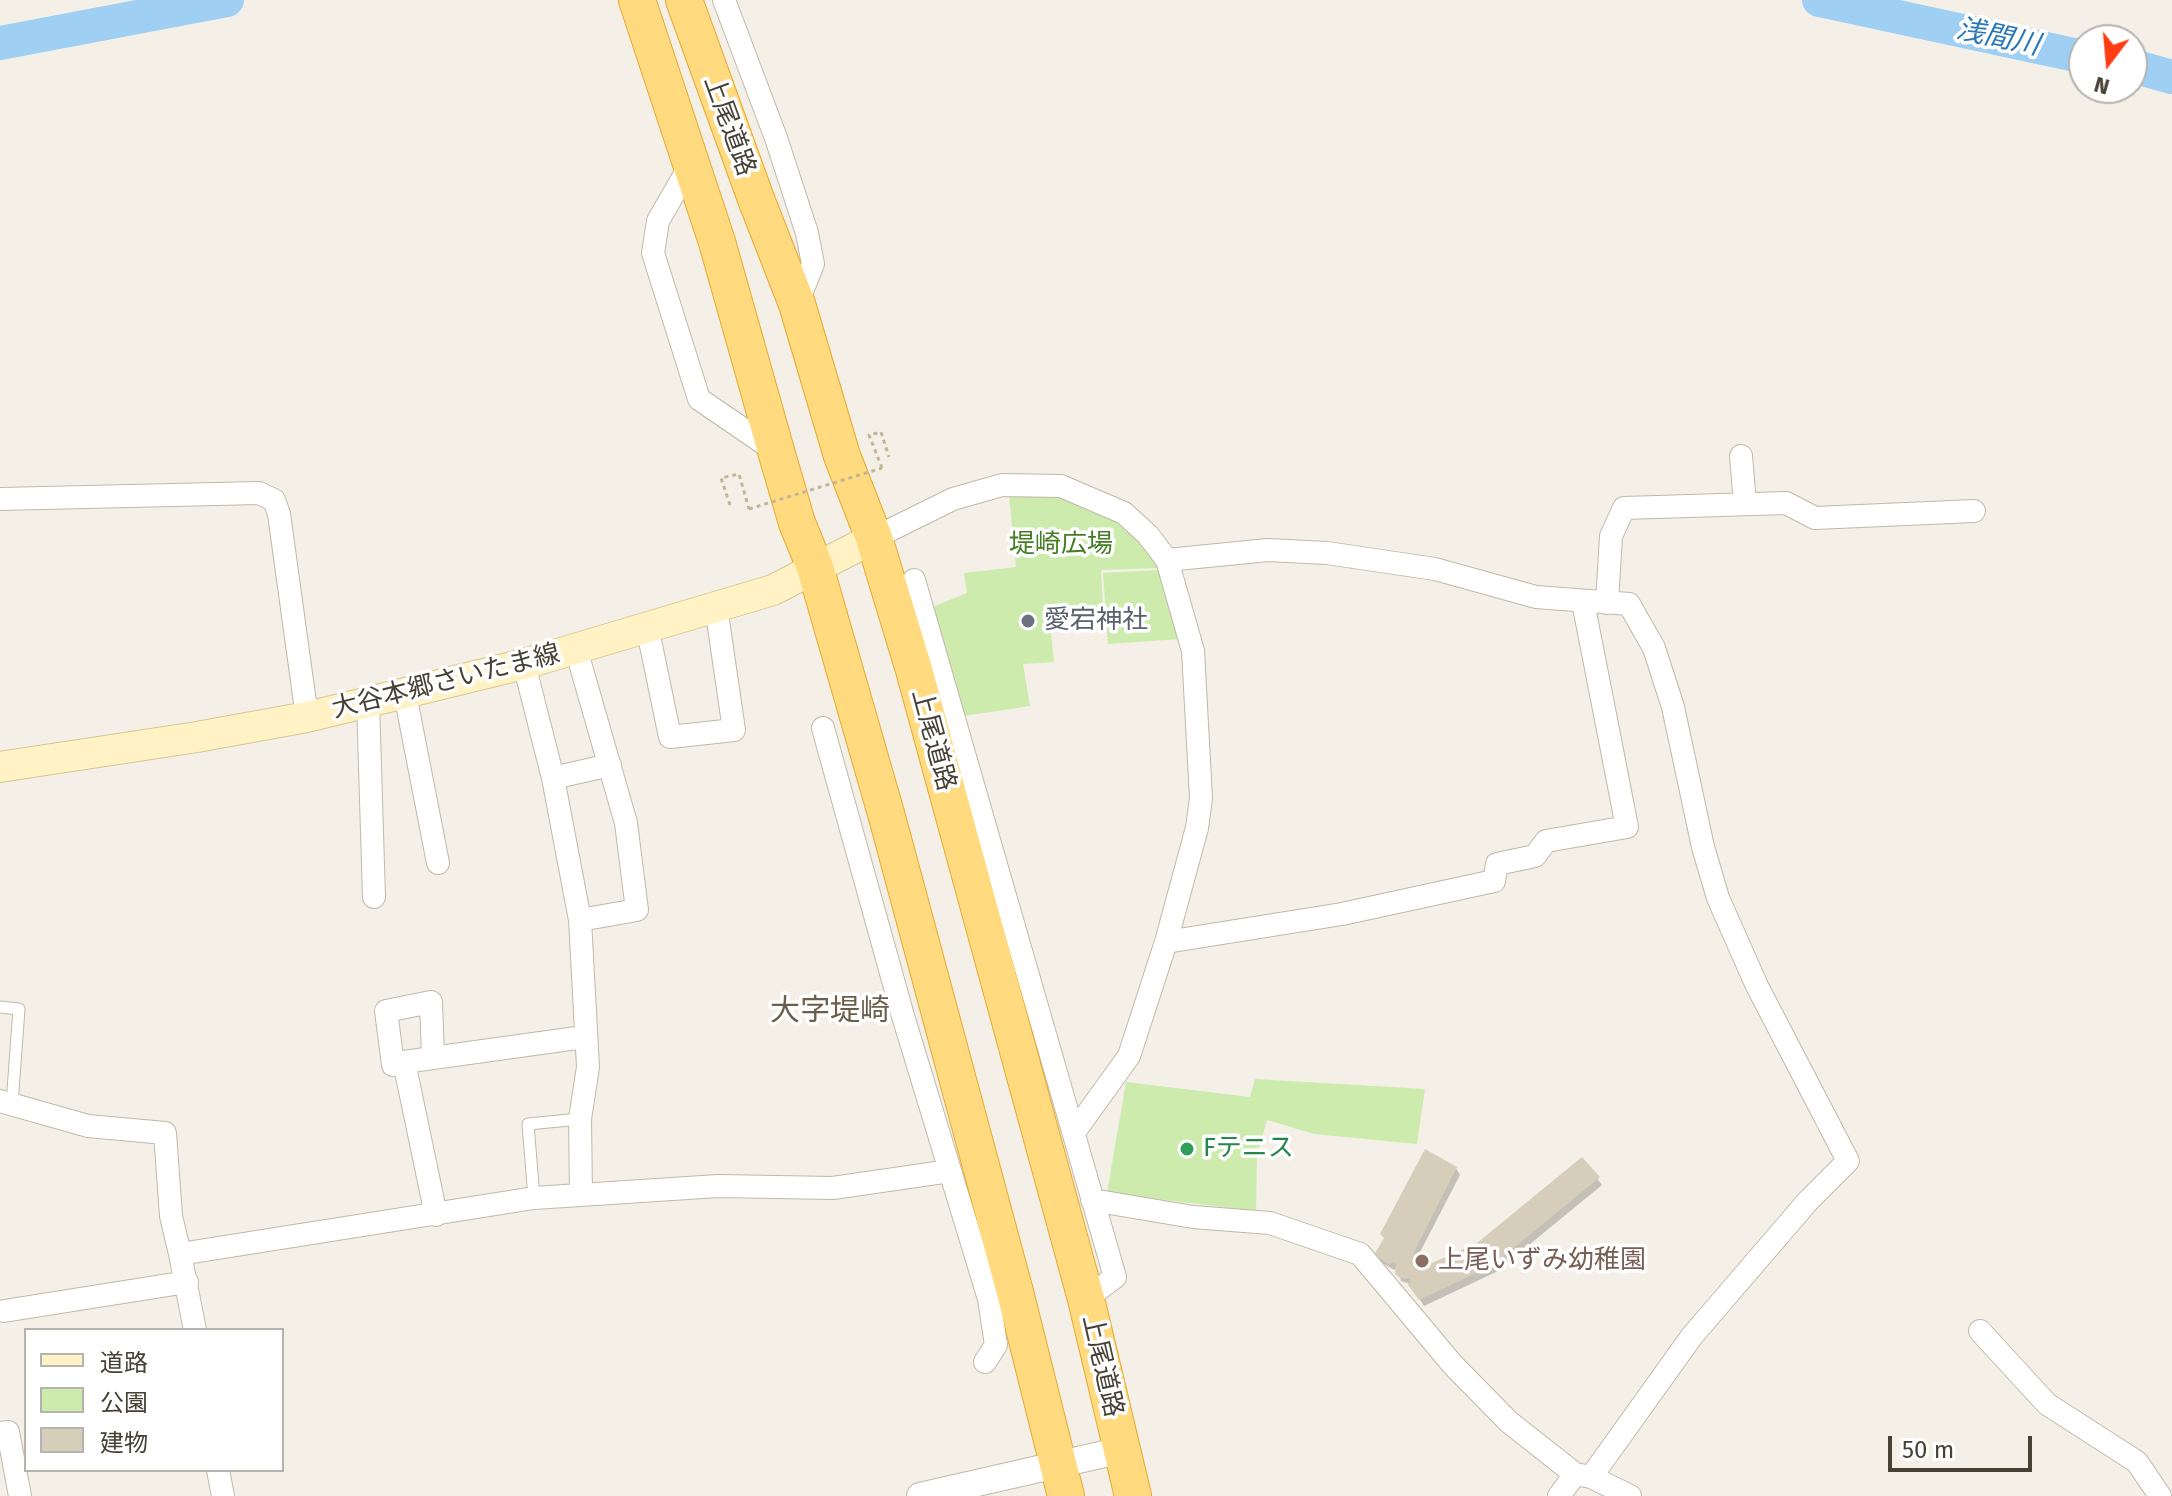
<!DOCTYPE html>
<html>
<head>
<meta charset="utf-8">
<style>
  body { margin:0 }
  #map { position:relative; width:2172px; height:1496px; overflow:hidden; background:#f4f0e7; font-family:"Fira Sans","Noto Sans JP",sans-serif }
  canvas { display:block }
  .legend { position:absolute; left:24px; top:1328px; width:260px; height:144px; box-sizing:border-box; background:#fff; border:2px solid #b5b3ae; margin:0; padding:10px 14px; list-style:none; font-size:24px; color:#474135 }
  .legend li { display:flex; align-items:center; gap:16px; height:40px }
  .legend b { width:40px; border:2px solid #b5b3ae }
  .north { position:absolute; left:2068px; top:24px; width:80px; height:80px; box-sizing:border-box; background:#fff; border:2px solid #b5b3ae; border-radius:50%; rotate:196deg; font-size:22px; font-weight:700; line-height:32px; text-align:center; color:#474135 }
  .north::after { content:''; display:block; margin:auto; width:28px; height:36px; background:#ff3d13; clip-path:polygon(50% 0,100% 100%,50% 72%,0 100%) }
  .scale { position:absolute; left:1888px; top:1436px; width:144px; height:36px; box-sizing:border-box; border:4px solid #474135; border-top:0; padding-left:10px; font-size:24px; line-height:28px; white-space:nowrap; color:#474135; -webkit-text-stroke:6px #fff; paint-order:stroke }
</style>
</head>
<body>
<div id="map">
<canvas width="2172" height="1496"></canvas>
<ul class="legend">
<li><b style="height:10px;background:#fff3c6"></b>道路</li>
<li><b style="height:22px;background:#cdebad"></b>公園</li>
<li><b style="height:22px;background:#d6cdbb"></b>建物</li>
</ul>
<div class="north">N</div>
<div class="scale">50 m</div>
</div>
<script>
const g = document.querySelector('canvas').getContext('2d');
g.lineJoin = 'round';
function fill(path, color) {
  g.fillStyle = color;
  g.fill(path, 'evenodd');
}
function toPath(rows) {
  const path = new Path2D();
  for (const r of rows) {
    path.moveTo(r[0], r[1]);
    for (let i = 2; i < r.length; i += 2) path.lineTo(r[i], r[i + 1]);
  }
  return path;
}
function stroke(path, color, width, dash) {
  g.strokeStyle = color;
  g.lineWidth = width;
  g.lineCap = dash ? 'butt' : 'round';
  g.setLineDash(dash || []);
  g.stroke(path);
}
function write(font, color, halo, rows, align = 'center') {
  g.font = font + ' "Fira Sans","Noto Sans JP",sans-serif';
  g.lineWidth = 7;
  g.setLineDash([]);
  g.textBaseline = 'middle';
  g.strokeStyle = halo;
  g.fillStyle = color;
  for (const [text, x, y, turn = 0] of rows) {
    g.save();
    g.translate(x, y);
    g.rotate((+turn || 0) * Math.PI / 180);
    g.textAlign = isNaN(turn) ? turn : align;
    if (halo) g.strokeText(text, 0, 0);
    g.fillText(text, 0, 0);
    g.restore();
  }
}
fill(toPath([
  [1009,495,1069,495,1121,520,1159,568,1101,570,1103,608,1049,613,1054,662,1023,664,1030,706,964,716,930,608,967,593,964,573,1016,567],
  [1159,570,1180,639,1108,644,1103,573],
  [1255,1079,1425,1089,1417,1144,1314,1134,1267,1120,1257,1155,1256,1211,1107,1193,1126,1082,1250,1097]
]), '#cdebad');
fill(toPath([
  [1582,1159,1602,1185,1496,1272,1424,1306,1410,1284,1401,1281,1397,1268,1394,1270,1381,1262,1377,1255,1386,1239,1456,1168,1460,1175,1417,1258,1432,1265,1478,1245]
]), '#0003');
stroke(toPath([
  [1819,0,2084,57],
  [0,43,227,0],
  [2132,66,2172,77]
]), '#a0cff4', 34);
fill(toPath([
  [1425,1149,1457,1167,1413,1254,1432,1263,1477,1243,1582,1157,1600,1177,1493,1265,1419,1300,1408,1285,1411,1279,1400,1278,1395,1274,1396,1264,1393,1262,1389,1264,1374,1255,1384,1238,1380,1234]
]), '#d6cdbb');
const service = toPath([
  [0,1007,19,1009,12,1104],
  [534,1198,528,1124,580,1119]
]);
const minor = toPath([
  [724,0,776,138,807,233,813,264,797,304],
  [692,162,658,221,653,253,699,399,775,451],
  [1741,456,1745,504],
  [0,499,259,493,274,500,279,514,307,717],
  [874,538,953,499,1002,485,1061,486,1124,513,1148,535,1167,560,1193,651,1201,798,1197,828,1166,942,1129,1056,1075,1131],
  [1167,560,1268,550,1327,553,1435,569,1536,597,1629,604,1654,648,1673,707,1703,847,1718,898,1757,986,1848,1161,1808,1201,1692,1336,1591,1477],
  [914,580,1115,1277,1086,1299],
  [1607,603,1611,536,1624,508,1786,503,1815,518,1974,511],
  [647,626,670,737,734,730,716,607],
  [576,649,626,823,637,910,580,920],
  [524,664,553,778,580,920,588,1067,580,1119,581,1195],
  [405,694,438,863],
  [368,702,374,897],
  [823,728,903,1016,989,1299,996,1345,985,1362],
  [553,778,610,765],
  [1166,942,1342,914,1494,881,1497,864,1535,856,1546,841,1627,827,1583,602],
  [404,1062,393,1065,386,1011,431,1002,433,1058],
  [0,1101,88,1126,165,1133,171,1216,180,1254],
  [1092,1200,1193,1217,1270,1223,1360,1254,1453,1365,1509,1422,1575,1474,1591,1477,1630,1496],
  [436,1215,404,1062,584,1037],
  [4,1311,187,1282],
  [195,1330,180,1254,534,1198,718,1186,833,1188,950,1171],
  [1980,1331,2047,1404,2137,1462,2160,1496],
  [0,1433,8,1432,20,1496],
  [218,1470,223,1496],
  [1559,1496,1575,1474]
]);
const tertiary = toPath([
  [920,1496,1122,1450]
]);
const secondary = toPath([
  [0,767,197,737,307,717,524,664,773,590,874,538]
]);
const trunk = toPath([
  [637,0,717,242,776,451,797,523,815,567,887,817,1015,1292,1066,1496],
  [684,0,756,199,797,304,842,456,874,538,914,670,1086,1299,1133,1496]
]);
stroke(service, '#c0b9a8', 13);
stroke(minor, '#c0b9a8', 24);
stroke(tertiary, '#c0b9a8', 28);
stroke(secondary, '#d7c694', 32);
stroke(trunk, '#e6a82f', 38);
stroke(toPath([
  [882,468,869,435,881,432,889,457],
  [730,505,721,478,739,474,749,509]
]), '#c3b599', 3, [4, 4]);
stroke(service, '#fff', 11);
stroke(minor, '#fff', 22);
stroke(tertiary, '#fff', 26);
stroke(secondary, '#fff3c6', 30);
stroke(trunk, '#ffda7e', 36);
stroke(toPath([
  [749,509,882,468]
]), '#c3b599', 3, [4, 4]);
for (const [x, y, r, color] of [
  [1028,621,8,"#6b7280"],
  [1187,1149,8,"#2e9e5b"],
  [1422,1261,8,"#8d6e63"]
]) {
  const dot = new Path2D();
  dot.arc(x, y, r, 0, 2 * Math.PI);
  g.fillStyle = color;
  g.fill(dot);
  stroke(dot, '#fff', 3);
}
write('26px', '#474135', '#fff', [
  ["上尾道路",729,126,70],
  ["大谷本郷さいたま線",446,682,-14],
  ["上尾道路",933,740,75],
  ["上尾道路",1102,1366,77]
]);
write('26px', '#447d25', '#fff', [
  ["堤崎広場",1061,545]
]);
write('26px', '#5b616d', '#fff', [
  ["愛宕神社",1044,621]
], 'left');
write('26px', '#27864d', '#fff', [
  ["Fテニス",1203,1149]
], 'left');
write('26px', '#785e54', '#fff', [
  ["上尾いずみ幼稚園",1438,1261]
], 'left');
write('italic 28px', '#2878b9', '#fff', [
  ["浅間川",1998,38,12]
]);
write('30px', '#6b5f4c', '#fff', [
  ["大字堤崎",830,1012]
]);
</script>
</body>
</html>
